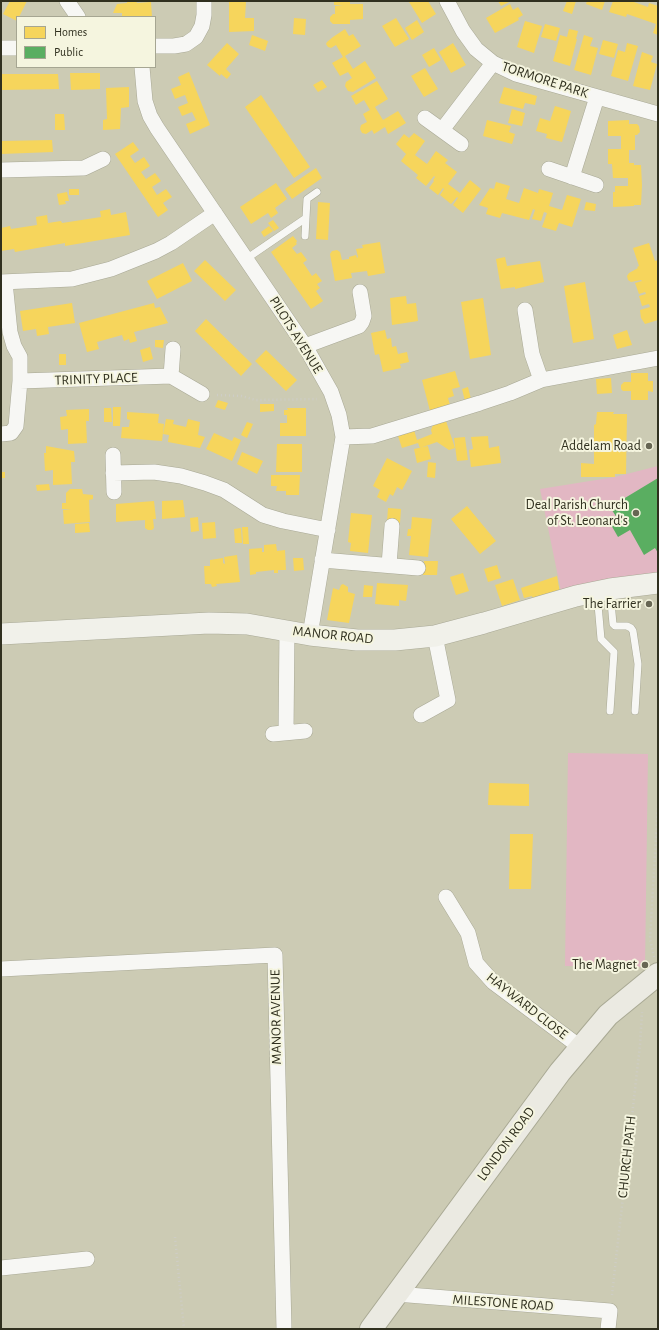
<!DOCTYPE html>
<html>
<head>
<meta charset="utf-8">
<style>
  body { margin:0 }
  #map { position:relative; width:659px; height:1330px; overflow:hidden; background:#cccbb4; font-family:"Alegreya Sans",sans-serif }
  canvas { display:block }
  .frame { position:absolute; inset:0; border:2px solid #30301f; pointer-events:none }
  .legend { position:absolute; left:16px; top:16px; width:140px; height:52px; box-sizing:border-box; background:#f5f5df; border:1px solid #a6a692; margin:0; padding:5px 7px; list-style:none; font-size:12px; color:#30301f }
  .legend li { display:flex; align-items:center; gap:8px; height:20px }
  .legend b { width:20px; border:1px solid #a6a692 }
</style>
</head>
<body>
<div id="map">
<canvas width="659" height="1330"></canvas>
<div class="frame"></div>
<ul class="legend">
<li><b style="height:11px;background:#f6d55c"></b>Homes</li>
<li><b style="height:11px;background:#5aae61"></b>Public</li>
</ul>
</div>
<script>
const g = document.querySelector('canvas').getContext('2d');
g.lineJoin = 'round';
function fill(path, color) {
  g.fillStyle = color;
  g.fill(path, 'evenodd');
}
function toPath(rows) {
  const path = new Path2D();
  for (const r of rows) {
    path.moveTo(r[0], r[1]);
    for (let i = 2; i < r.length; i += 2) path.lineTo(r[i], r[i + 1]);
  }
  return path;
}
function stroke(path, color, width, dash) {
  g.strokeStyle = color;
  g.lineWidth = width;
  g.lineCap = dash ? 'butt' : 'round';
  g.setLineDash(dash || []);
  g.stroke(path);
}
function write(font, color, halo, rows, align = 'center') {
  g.font = font + ' "Alegreya Sans",sans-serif';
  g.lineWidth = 4;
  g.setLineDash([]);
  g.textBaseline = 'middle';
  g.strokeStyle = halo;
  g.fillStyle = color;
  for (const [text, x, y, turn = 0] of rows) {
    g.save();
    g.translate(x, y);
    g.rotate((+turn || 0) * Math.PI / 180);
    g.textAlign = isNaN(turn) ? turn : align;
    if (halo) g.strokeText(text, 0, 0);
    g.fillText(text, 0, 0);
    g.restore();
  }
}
fill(toPath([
  [658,466,658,575,561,591,540,489,615,477],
  [568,753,648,754,645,967,565,966]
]), '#e2b7c3');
fill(toPath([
  [10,1,27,1,19,17,17,17,17,21,3,14],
  [127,1,136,1,137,3,151,2,152,17,122,17,122,13,113,13,117,4,127,3],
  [334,1,350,1,350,4,363,4,363,19,350,20,350,24,333,24,330,21,330,17,333,14,335,14,335,6,343,5,334,5],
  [410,1,428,1,436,14,422,23,409,2],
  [498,1,511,1,501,6],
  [567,1,576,1,572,14,563,11],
  [587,1,605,1,602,10,586,4],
  [613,1,631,1,648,7,649,3,658,6,658,35,653,33,656,24,627,14,626,17,609,12],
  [229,2,246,2,245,18,254,18,254,31,229,32],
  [510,4,513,10,518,7,523,15,518,18,519,20,495,33,486,18],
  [294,18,306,19,305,35,293,34],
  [396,18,409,39,395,47,382,26],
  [417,20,424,32,412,40,405,28],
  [525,21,542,26,534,53,517,47],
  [545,24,560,28,556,41,541,37],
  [345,29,349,36,353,34,361,46,345,56,353,69,365,61,376,78,353,92,348,91,345,86,346,82,352,78,348,72,340,76,332,63,343,57,336,45,331,48,328,47,326,44,327,42,333,37],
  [569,29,578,31,576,39,577,39,570,66,553,61,560,35,567,37],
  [252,35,268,41,265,51,249,45],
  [584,35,593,38,590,46,598,48,591,75,574,70],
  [603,40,618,44,614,58,599,54],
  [227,43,239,54,226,69,231,74,227,79,221,74,220,76,207,65],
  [453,43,466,65,451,73,439,52],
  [627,43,638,46,628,81,611,76,618,50,625,52],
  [434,48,441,60,429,67,422,55],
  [642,52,653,56,651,62,657,64,650,90,633,86],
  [425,68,438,89,424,97,411,76],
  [189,72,210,125,190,134,186,124,196,120,192,112,182,116,178,107,188,103,185,95,175,99,171,89,181,85,178,77],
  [70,73,100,73,100,89,71,90],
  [1,74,58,74,59,89,1,90],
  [322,80,327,87,318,92,313,85],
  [377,81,388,99,375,107,383,120,398,111,406,123,388,134,385,127,374,134,372,130,366,134,362,133,360,129,361,125,367,122,363,114,370,110,364,100,356,105,351,96],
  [129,87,129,107,121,108,120,129,103,130,103,120,107,119,106,88],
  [504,87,537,96,535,105,525,103,523,109,499,103],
  [261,95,310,167,294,178,245,107],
  [555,106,571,111,562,142,546,138,547,134,536,131,540,118,550,121],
  [512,109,525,113,522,126,508,123],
  [55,114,64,114,65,130,55,130],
  [487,120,511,126,509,132,515,134,512,144,483,136],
  [629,120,629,124,637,124,639,126,640,132,637,135,635,135,635,150,629,150,629,163,634,163,634,165,641,165,642,185,641,205,634,205,634,206,613,207,613,192,615,192,615,186,628,186,628,178,613,178,612,164,608,164,608,149,621,149,621,136,608,136,608,121],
  [414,133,425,141,415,155,427,164,436,151,448,160,445,163,457,172,448,184,460,193,470,180,481,189,463,213,453,205,458,198,457,197,451,204,440,195,444,189,443,188,438,195,429,188,434,181,433,180,435,177,434,176,426,186,416,178,418,175,401,161,406,154,396,144,404,134,409,138],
  [52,140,53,152,1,154,1,141],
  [133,142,139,150,130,156,135,163,144,157,150,166,141,172,146,179,155,173,161,181,152,187,157,195,166,189,172,197,163,203,168,210,158,217,115,154],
  [316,168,322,178,292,199,285,189],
  [496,182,510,186,506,199,519,203,524,188,538,193,539,189,553,193,549,206,562,210,567,195,581,199,572,227,559,223,556,231,542,227,547,213,544,212,541,221,532,219,535,210,533,209,529,220,502,213,500,218,486,214,488,208,479,205,490,188,494,189],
  [276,183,287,199,275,208,278,213,271,218,268,213,251,224,240,207],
  [69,189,79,189,79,195,69,195],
  [67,192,69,201,65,201,66,204,59,205,57,194],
  [318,202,330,203,328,240,316,239],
  [586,202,596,204,595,211,584,210],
  [110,209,111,215,126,212,130,235,65,246,65,243,15,252,14,249,1,251,1,228,10,226,11,229,37,225,36,217,47,215,48,223,61,221,62,223,101,217,100,211],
  [273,220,279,228,274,231,268,223],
  [269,226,273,231,264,237,261,232],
  [293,236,297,241,296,243,297,244,292,248,297,254,301,252,307,260,303,263,304,264,312,276,316,273,322,281,317,284,320,288,316,291,323,301,311,309,271,252],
  [380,242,385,273,368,276,367,271,351,273,352,278,335,281,330,254,332,251,337,250,340,252,342,260,349,259,349,257,356,255,357,258,358,257,356,249,363,248,362,245],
  [649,243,655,261,658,260,658,320,645,324,641,318,640,310,650,307,649,304,642,306,639,296,646,294,645,292,639,294,635,283,642,281,641,280,631,282,628,280,627,276,629,273,638,268,637,267,639,266,633,248],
  [505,257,507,266,540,261,544,282,515,289,515,287,501,289,496,259],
  [205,260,236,290,225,301,194,271],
  [183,263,192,281,157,299,147,281],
  [585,282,594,339,573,343,564,286],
  [406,296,407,304,416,303,418,321,392,325,390,298],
  [483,298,491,355,470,359,461,302],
  [72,303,75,323,48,327,49,334,37,336,36,329,23,331,20,311],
  [154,303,155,308,160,307,168,323,134,332,137,341,130,343,129,339,124,341,122,335,97,342,99,349,87,352,79,323],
  [206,319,252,364,241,376,195,331],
  [385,330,387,339,391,338,392,347,396,346,398,354,407,352,409,362,400,364,401,368,383,372,379,354,375,355,371,333],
  [627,330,632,345,617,349,613,335],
  [155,340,164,340,163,348,155,347],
  [150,347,153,359,143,362,140,350],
  [266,350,297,380,286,391,255,361],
  [59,354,66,354,66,365,59,365],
  [455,371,460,387,452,389,454,396,448,398,450,405,430,411,422,380],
  [631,373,648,373,648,381,653,381,653,392,648,391,648,400,631,400,631,391,623,391,621,389,621,385,624,382,631,382],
  [611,378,612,393,597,394,596,379],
  [468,387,471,399,465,401,462,389],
  [218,400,228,403,225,410,215,407],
  [260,404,274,404,274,411,260,412],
  [113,407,121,407,120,426,113,426],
  [104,408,111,408,112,422,104,422],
  [287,408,306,408,306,436,280,436,280,423,287,423,287,415,284,415,284,410,288,410],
  [89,409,89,421,86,421,87,443,68,444,68,429,61,430,60,417,67,416,66,410],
  [127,412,159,414,158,423,164,424,162,441,121,438,122,427,129,427,130,420,127,419],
  [597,412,614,412,613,414,627,414,626,474,615,474,615,477,581,477,581,463,594,464,594,425,596,424],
  [166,419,174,420,173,424,186,427,188,419,200,422,198,435,205,437,200,448,168,442,169,435,163,434],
  [446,421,455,448,449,450,437,442,420,448,418,443,402,448,398,436,414,430,417,440,432,434,431,430,433,425],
  [247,422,253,424,247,438,241,435],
  [214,433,232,441,234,437,241,440,232,461,206,449],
  [488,436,489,448,499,446,501,463,471,467,469,450,473,449,471,437],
  [465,437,468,460,457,461,454,438],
  [277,444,302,444,302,472,276,472],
  [46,446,74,451,75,462,71,462,72,484,53,485,53,470,45,471,44,453,46,453],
  [428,446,431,459,417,463,414,449],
  [242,452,263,461,257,474,237,464],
  [387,458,412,471,402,490,397,487,393,496,390,494,386,502,377,497,380,490,373,486],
  [428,462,436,463,435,478,427,477],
  [1,472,5,472,5,478,1,478],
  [271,475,300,475,299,495,286,495,286,491,276,491,277,486,271,486],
  [49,484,50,490,37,491,36,485],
  [70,489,82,489,83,494,93,495,93,499,89,500,90,522,64,524,63,510,71,509,62,509,62,503,66,503,66,493],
  [183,500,185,517,162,519,162,501],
  [154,501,156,519,153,519,154,528,152,530,148,530,145,528,145,520,116,522,116,504],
  [467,506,496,541,480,554,451,519],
  [388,508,401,509,400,523,387,522],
  [351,513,372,515,368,553,350,551,351,543,348,542],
  [198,517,199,531,191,532,190,518],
  [412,517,432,519,428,557,409,555,411,536,407,536,408,529,411,529],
  [215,522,216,538,203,539,202,523],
  [89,523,90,532,75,533,75,524],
  [242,527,248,527,249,544,243,544],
  [241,528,242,543,235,543,234,529],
  [276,544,277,551,285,550,286,570,278,570,278,573,274,573,274,570,256,572,256,574,250,575,249,549,262,548,262,552,264,552,264,545],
  [237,555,240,582,216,584,217,586,212,587,211,584,205,584,204,566,210,566,210,560,223,558,223,563,225,564,224,557],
  [293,558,303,558,304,570,294,571],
  [424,561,438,561,437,575,423,575],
  [497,565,501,578,488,582,484,569],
  [463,573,469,591,456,595,450,577],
  [557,576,560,593,534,601,532,596,524,598,521,588],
  [513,579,520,600,502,606,495,585],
  [377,583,408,585,406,601,399,600,399,606,375,604],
  [343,584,348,587,348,592,355,594,349,623,327,620,333,588,339,590,341,585],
  [364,585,373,586,372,597,363,597],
  [489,783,529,784,529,806,488,805],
  [510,834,533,834,531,889,509,889]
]), '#f6d55c');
fill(toPath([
  [658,478,658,553,655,548,644,555,630,530,618,537,610,523,617,518,610,507]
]), '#5aae61');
const lane = toPath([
  [305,236,306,218],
  [246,259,306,218,307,199,317,192],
  [610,591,613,624,615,626,627,626,631,628,633,631,638,664,635,711],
  [597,593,601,639,614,652,610,711]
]);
const street = toPath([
  [67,1,78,17],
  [447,1,463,31,476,49,493,63,516,74,658,114],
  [155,46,174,46,186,44,196,37,202,26,204,15,204,1],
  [1,48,17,48],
  [142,67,145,101,150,116,157,128,305,346,331,392,339,415,343,437,310,635],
  [425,118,461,144],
  [442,130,493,63],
  [549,169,596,185],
  [1,170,84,168,103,159],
  [572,177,597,97],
  [1,282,72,279,111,269,156,251,171,243,215,213],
  [525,310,532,354,541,380],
  [305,346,359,326,362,322,364,316,360,292],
  [171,376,173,349],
  [20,381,171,376,202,394],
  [1,434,11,433,16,426,20,381,20,357,14,346,10,332,5,282],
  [343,437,372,436,480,403,510,393,541,380,658,358],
  [113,455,114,492],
  [113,473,154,472,181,476,205,483,224,490,263,515,283,521,328,530],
  [322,560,418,568],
  [389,565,392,526],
  [421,715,448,700,435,636],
  [286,732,287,630],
  [273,734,305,731],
  [446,897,468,933,476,963,493,982,580,1047],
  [1,969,275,955,284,1329],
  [1,1268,87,1259],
  [396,1294,610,1311,608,1329]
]);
const secondary = toPath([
  [1,634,209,623,247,624,310,635,357,640,395,640,435,636,484,623,576,596,610,589,658,583]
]);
const primary = toPath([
  [371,1329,560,1072,608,1015,658,974]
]);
stroke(lane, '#a8a895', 8);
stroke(street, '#a8a895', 16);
stroke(secondary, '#a8a895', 22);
stroke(primary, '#a9a994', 24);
stroke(toPath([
  [217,395,241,396,256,400,317,399],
  [654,957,650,939,658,802],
  [175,1237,184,1329],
  [612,1295,640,1045,642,1012]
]), '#cecdc6', 2.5, [1, 3]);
stroke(lane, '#f7f7f4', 7);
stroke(street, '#f7f7f4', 15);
stroke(secondary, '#f1f1ea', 21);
stroke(primary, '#ebeae2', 22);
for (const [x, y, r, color] of [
  [649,446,4,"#676653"],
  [636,513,4,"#676653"],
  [649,604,4,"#676653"],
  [645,965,4,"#676653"]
]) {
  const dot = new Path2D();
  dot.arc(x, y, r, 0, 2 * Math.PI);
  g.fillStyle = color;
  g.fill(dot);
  stroke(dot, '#f5f5df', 1.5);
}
write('14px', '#30301f', '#f5f5df', [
  ["TORMORE PARK",545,80,18],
  ["PILOTS AVENUE",296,335,58],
  ["TRINITY PLACE",96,379,-2],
  ["MANOR ROAD",333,635,6],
  ["HAYWARD CLOSE",527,1006,38],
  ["MANOR AVENUE",276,1017,-91],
  ["LONDON ROAD",506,1144,-54],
  ["CHURCH PATH",627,1157,-84],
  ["MILESTONE ROAD",503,1303,4]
]);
write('14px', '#30301f', '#f5f5df', [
  ["Addelam Road",641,446],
  ["Deal Parish Church",628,505],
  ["of St. Leonard's",628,521],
  ["The Farrier",641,604],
  ["The Magnet",637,965]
], 'right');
</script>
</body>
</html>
